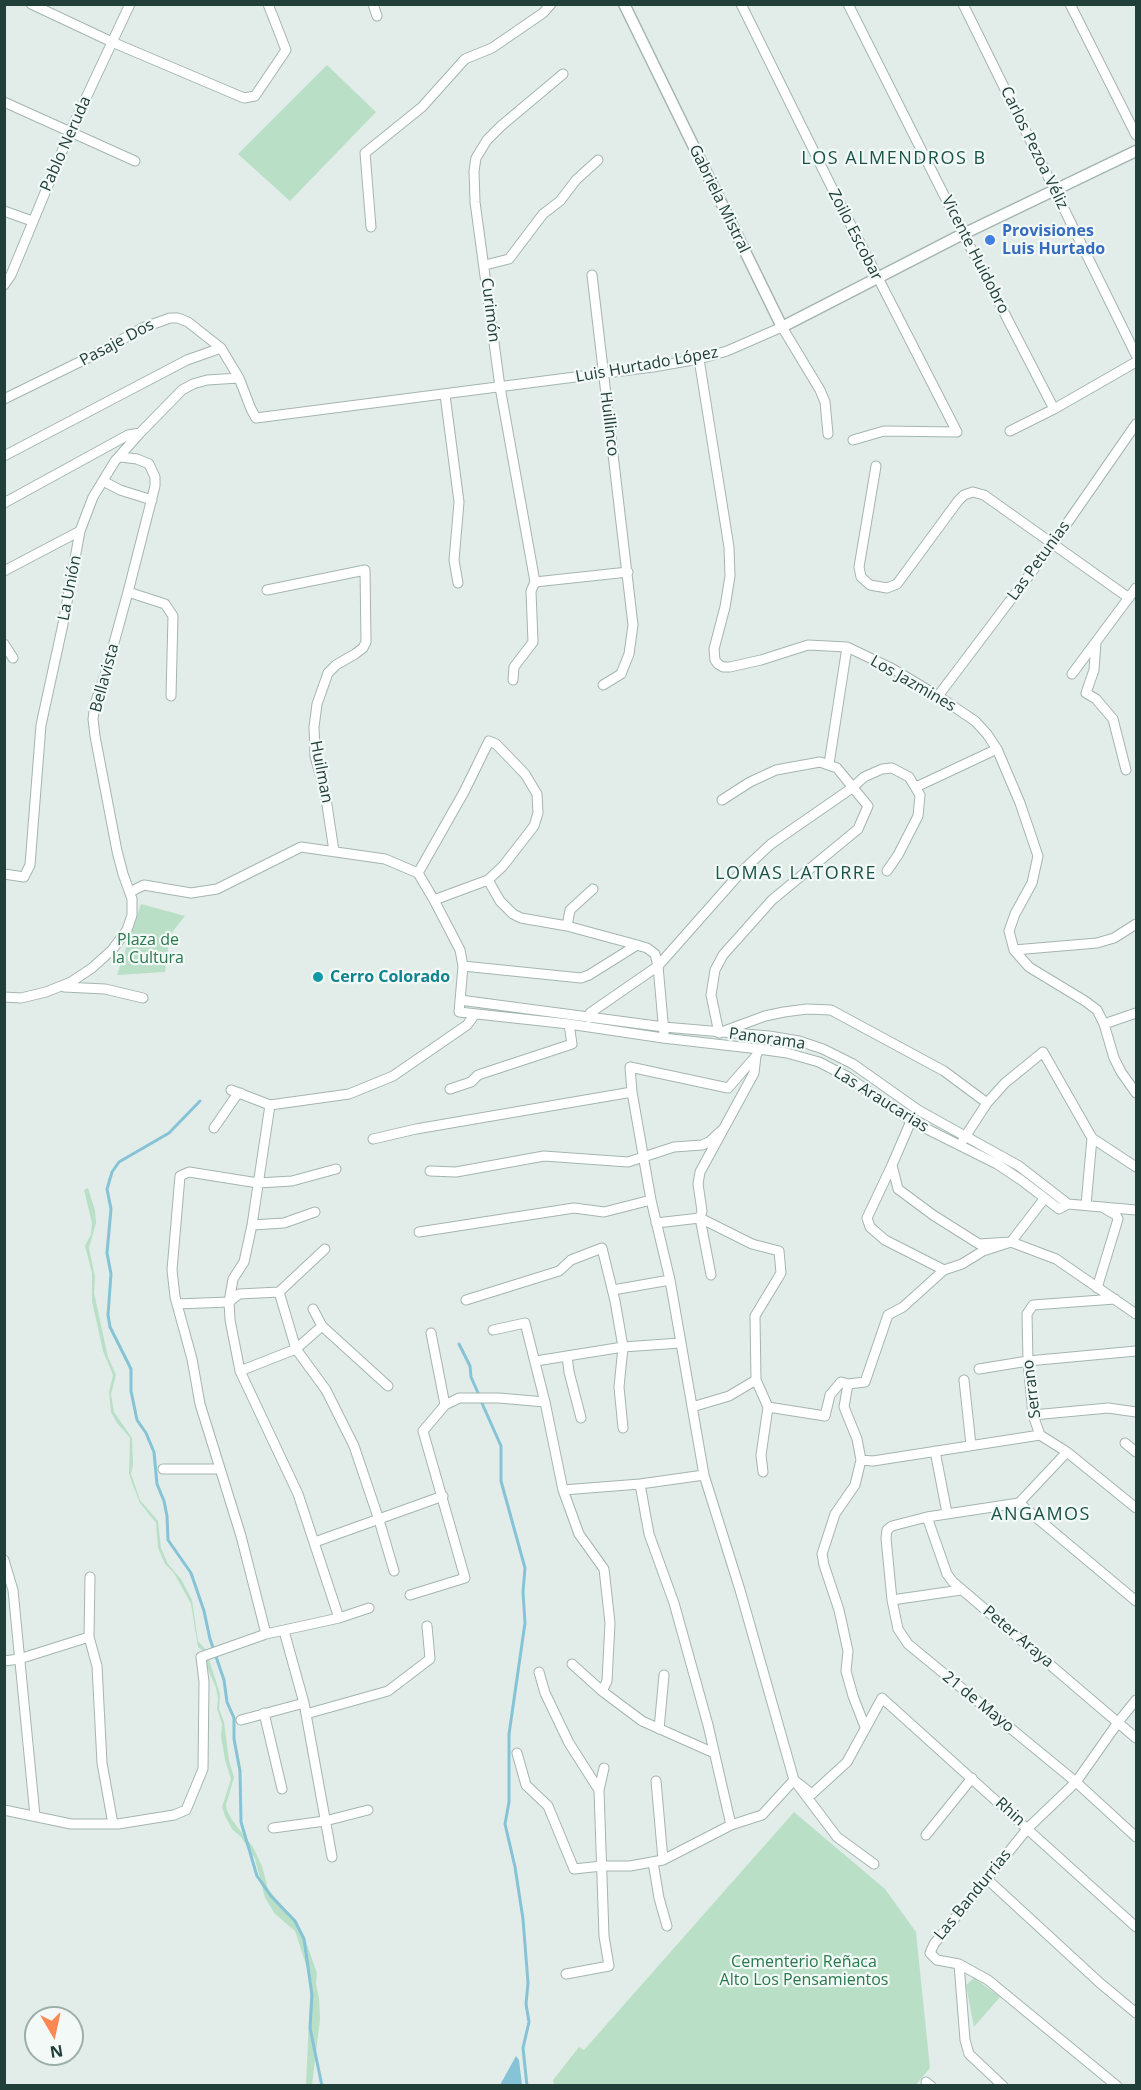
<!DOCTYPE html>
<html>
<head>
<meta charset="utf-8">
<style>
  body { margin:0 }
  #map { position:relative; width:1141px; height:2090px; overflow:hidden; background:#e2ede9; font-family:"Open Sans",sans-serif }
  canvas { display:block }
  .frame { position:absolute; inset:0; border:6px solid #203f39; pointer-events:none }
  .north { position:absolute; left:24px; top:2006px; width:60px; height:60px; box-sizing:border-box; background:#f2f9f6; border:2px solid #9eafaa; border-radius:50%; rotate:171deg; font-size:16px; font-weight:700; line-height:24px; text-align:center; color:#203f39 }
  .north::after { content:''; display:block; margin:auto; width:21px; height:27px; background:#fb8852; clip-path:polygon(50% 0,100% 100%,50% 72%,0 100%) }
</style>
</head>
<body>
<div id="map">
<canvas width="1141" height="2090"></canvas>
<div class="frame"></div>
<div class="north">N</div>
</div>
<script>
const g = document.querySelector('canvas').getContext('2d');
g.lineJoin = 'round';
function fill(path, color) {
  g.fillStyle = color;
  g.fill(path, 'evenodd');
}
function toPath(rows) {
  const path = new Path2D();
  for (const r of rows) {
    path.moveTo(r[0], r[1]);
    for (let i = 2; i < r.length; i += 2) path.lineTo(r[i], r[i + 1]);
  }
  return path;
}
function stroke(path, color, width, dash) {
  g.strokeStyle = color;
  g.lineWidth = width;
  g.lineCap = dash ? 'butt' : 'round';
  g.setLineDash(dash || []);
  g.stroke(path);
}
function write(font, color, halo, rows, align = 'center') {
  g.font = font + ' "Open Sans",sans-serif';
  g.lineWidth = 4.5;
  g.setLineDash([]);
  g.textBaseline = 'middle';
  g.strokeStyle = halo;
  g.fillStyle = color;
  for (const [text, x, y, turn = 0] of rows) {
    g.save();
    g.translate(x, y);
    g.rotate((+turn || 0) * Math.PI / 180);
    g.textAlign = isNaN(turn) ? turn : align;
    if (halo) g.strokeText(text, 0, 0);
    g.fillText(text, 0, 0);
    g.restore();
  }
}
fill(toPath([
  [327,65,376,112,290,201,238,154],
  [141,904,185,916,170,935,165,972,117,975],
  [88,1188,95,1210,96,1223,89,1248,95,1277,94,1293,108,1357,116,1375,111,1394,114,1412,132,1438,133,1465,131,1474,140,1500,158,1521,161,1548,168,1564,181,1579,192,1600,198,1641,206,1650,220,1694,219,1709,224,1722,229,1761,234,1777,226,1805,227,1810,232,1820,253,1847,262,1866,268,1889,298,1925,304,1936,317,1973,316,1984,319,1998,320,2019,312,2085,306,2085,310,1997,312,1983,295,1931,275,1914,265,1898,255,1859,241,1837,232,1829,225,1816,222,1807,231,1779,225,1760,221,1736,222,1724,217,1709,218,1698,216,1688,207,1667,204,1652,198,1647,191,1604,174,1573,165,1564,158,1548,156,1523,140,1503,132,1483,129,1473,130,1438,117,1423,111,1412,109,1392,113,1375,103,1351,92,1301,92,1273,85,1246,91,1234,92,1223,84,1190],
  [794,1812,885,1889,916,1932,930,2068,915,2086,554,2085,553,2080,579,2047,584,2050],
  [974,1978,1000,1997,974,2027,966,1985]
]), '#b9e0c6');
fill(toPath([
  [516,2056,519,2060,522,2085,500,2085]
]), '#86c3d6');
stroke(toPath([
  [200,1101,169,1133,119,1162,112,1172,107,1189,111,1209,107,1253,111,1274,108,1315,110,1327,131,1369,131,1391,137,1420,146,1433,154,1452,157,1484,164,1501,167,1516,168,1540,191,1573,204,1611,210,1639,224,1680,227,1702,234,1718,234,1739,240,1771,241,1822,257,1876,271,1896,295,1921,304,1939,312,1995,310,2028,322,2086],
  [459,1344,470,1366,471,1377,479,1395],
  [481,1401,501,1446,501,1481,525,1568,523,1592,525,1623,509,1734,509,1802,505,1824,515,1867,523,1919,528,1983,526,2004,529,2022,523,2048,527,2086]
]), '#86c3d6', 3);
const minor = toPath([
  [31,4,112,42,244,98,255,96,286,50,268,4],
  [373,4,377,16],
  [741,4,835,194,957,432,884,431,853,440],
  [848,4,964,235,1054,409],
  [963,4,1136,355],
  [1070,4,1136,135],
  [4,102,135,161],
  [4,211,32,221],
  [371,227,365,153,422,107,465,59,492,48,543,13,551,4],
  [485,265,509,259,543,214,560,201,576,180,598,160],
  [592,275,633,625,629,654,621,674,603,685],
  [4,285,11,275,70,132,130,4],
  [699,359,729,547,730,576,725,607,714,649,715,660,718,664,723,667,730,667,761,660,808,645,847,647,893,669,938,696,975,721,987,734,997,749,1020,803,1038,856,1032,883,1015,914,1009,931,1014,950,1029,967,1085,1001,1097,1010,1104,1024,1114,1058,1121,1072,1136,1093],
  [445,395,459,502,454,560,458,583],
  [4,399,104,350,142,328,170,318,178,318,188,322,221,348,239,378,251,409,256,418,653,367,699,359,727,351,782,327,820,390,825,402,828,434],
  [1010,431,1054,409,1136,362],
  [4,456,187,360,221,348],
  [876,466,859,567,861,577,870,585,887,588,897,584,958,501,964,495,973,492,984,495,1129,598],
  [103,481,120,490,152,500],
  [4,503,128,435,140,433],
  [4,571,80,531],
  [535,582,628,572],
  [267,590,365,570,366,642,363,648,355,654,336,665,328,673,317,704,314,727,315,756,325,792,334,851],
  [128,592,165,604,173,616,171,696],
  [1096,642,1094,670,1086,693,1096,699,1113,719,1126,770],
  [4,644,13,658],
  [1072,674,1136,588],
  [513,680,514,667,533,642,531,591,535,582,500,387,475,202,474,171,476,158,487,140,501,126,563,74],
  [938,696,1052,545,1136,424],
  [829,764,847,647],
  [916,787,997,749],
  [722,800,750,782,776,770,820,762,837,768,868,806,858,829,772,900,723,955,715,970,711,995,719,1033,765,1016,784,1012,807,1009,831,1010,944,1071,987,1103],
  [418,873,464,792,489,741,496,744,525,774,537,794,538,813,534,826,503,866,488,880,434,900],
  [4,874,24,877,30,865,41,725,63,624,80,531,93,497,115,461,140,433,182,390,193,384,207,380,239,378],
  [488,880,500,901,513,914,521,918,567,926,637,945,647,948,655,954,658,966,664,1033],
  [130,892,144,885,191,893,217,889,301,847,385,859,418,873,434,900,460,950,463,966,459,1012,569,1024,663,1038,759,1049,787,1053,819,1062,848,1077,911,1121,997,1164,1021,1180,1059,1209,1068,1204],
  [567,926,570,910,593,889],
  [1014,950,1097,943,1114,938,1136,924],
  [463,966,581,978,589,975,637,945],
  [64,987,105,989,143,998],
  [4,997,21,998,46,992,71,982,92,968,112,950,127,930,132,915,132,899,123,874,117,851,95,736,93,719,95,704,106,672,128,592,155,486,155,477,149,464,137,459,121,457],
  [460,1000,664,1027,769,1036,799,1041,823,1049,853,1064,918,1110,1019,1166,1068,1204,1136,1210],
  [589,1018,590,1013,658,966,742,871,771,844,852,788,864,777,882,769,892,768,909,777,920,795,918,816,898,855,887,871],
  [1104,1024,1136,1013],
  [759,1049,756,1056,728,1088,630,1067,632,1092,651,1200,670,1280,704,1475,740,1590,794,1780,837,1837,874,1864],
  [450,1089,471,1082,478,1075,572,1044,569,1024],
  [231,1090,270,1105,349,1094,393,1076,467,1025,475,1014],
  [270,1105,252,1225,244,1262,233,1279,229,1302,230,1320,240,1371,298,1494,339,1618],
  [911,1121,892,1165,898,1189,933,1215,979,1244,1011,1242,1056,1259,1136,1314],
  [214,1128,236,1096,241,1093],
  [1092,1138,1136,1167],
  [373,1139,416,1129,632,1092],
  [963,1140,987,1103,1005,1083,1043,1052,1092,1138,1086,1205],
  [892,1165,867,1218,870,1227,885,1240,944,1270,962,1264,983,1251,1011,1242,1044,1199],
  [430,1171,456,1172,544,1156,628,1162,674,1147,702,1145,709,1142,722,1130],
  [656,1223,700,1218,752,1244,779,1251,781,1273,755,1316,756,1380,768,1407,825,1416,830,1395,841,1382,848,1384,844,1407,857,1439,861,1460,855,1485,835,1514,822,1554,824,1565,839,1610,848,1651,846,1671,853,1696,865,1727],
  [252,1225,284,1223,315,1212],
  [419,1232,574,1208,604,1212,651,1200],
  [711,1275,700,1218,702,1211,698,1184,700,1172,754,1073,756,1056],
  [1097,1288,1118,1219,1116,1215,1104,1208],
  [613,1290,670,1280],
  [279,1292,296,1349,326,1390,354,1446,379,1520,394,1571],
  [1115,1299,1033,1305,1027,1314,1028,1361,1033,1415,1040,1435,1067,1452,1136,1508],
  [466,1300,559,1271,571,1260,602,1248,615,1301,623,1347,619,1387,623,1428],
  [177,1304,229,1302,239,1294,279,1292,325,1249],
  [313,1309,322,1326],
  [493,1330,525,1323,545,1402,563,1490,579,1534,604,1569,610,1623,607,1681,602,1691],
  [431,1333,445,1405],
  [567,1356,569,1372,581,1418],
  [536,1361,623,1347,680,1343],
  [979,1369,1028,1361,1136,1351],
  [240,1371,296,1349,322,1326,388,1386],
  [964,1380,971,1445],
  [848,1384,865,1382,888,1315,903,1307,944,1270],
  [692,1407,729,1396,756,1380],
  [1033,1415,1108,1408,1136,1412],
  [1125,1443,1136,1452],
  [935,1451,947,1513],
  [1067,1452,1019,1503,927,1517,892,1526,887,1530,886,1538,892,1600,898,1629,908,1644,1076,1782,1136,1837],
  [861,1460,873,1461,1040,1435],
  [163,1469,219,1469],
  [763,1472,761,1455,768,1407],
  [640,1484,649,1534,674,1603,708,1725,731,1825],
  [563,1490,640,1484,704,1475],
  [1019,1503,1136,1601],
  [927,1517,947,1574,953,1582,1136,1738],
  [315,1542,443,1496],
  [4,1560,13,1590,35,1816],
  [410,1595,465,1578,423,1431,445,1405,459,1398,499,1398,545,1402],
  [892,1600,961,1590],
  [284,1631,304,1703,332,1857],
  [266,1634,241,1536,200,1404,192,1359,175,1297,172,1270,180,1176,189,1172,258,1183,292,1181,336,1169],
  [89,1637,90,1577],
  [4,1661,19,1659,89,1637,97,1666,102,1763,113,1824],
  [572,1664,602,1691,642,1721,714,1753],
  [539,1672,545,1693,569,1743,599,1790],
  [264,1713,282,1789],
  [306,1714,388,1691,430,1659,427,1626],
  [241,1720,304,1703],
  [659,1729,664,1675],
  [517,1753,526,1785,548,1806,574,1869,602,1866,630,1866,663,1860,731,1825,762,1815,794,1780,812,1794,847,1762,882,1698,1136,1927],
  [656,1781,663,1860],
  [4,1810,71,1824,118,1824,174,1815,186,1810,203,1769,204,1682,201,1657,266,1634,339,1618,369,1608],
  [273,1828,325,1821,368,1810],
  [926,1835,972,1778],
  [653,1862,659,1898,667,1926],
  [987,1879,1100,1983,1136,2013],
  [959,1964,965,2040,969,2054,1003,2086],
  [566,1974,609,1966,604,1936,599,1790,604,1768],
  [926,2082,931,2086],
  [1117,2086,988,1980,959,1964,937,1960,930,1953,934,1944,1028,1828,1076,1782,1119,1721,1136,1700]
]);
const tertiary = toPath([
  [624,4,782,327,957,237,1136,151]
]);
stroke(minor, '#a4b5b1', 11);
stroke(tertiary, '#a4b5b1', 13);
stroke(minor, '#fff', 9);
stroke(tertiary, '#fff', 10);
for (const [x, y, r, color] of [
  [990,240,6,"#3f7fe0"],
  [318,977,6,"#0f9aa8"]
]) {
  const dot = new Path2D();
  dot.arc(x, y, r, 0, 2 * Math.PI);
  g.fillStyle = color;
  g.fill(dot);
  stroke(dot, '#f2f9f6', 2);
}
write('16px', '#203f39', '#f2f9f6', [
  ["Pablo Neruda",66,144,-66],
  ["Carlos Pezoa Véliz",1034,148,64],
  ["Gabriela Mistral",719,199,64],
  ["Zoilo Escobar",855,235,63],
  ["Vicente Huidobro",975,255,63],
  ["Curimón",490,310,83],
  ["Pasaje Dos",117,343,-28],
  ["Luis Hurtado López",647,365,-10],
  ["Huillinco",609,424,83],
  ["Las Petunias",1039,561,-54],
  ["La Unión",70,588,-79],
  ["Bellavista",105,678,-75],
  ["Los Jazmines",913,684,30],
  ["Huilman",321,772,79],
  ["Panorama",767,1039,8],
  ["Las Araucarias",881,1100,32],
  ["Serrano",1032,1389,-97],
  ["Peter Araya",1018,1637,40],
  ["21 de Mayo",978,1702,39],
  ["Rhin",1010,1812,42],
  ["Las Bandurrias",973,1895,-51]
]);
write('bold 16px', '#366cbe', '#f2f9f6', [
  ["Provisiones",1002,231],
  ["Luis Hurtado",1002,249]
], 'left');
write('16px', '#28794d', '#f2f9f6', [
  ["Plaza de",148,940],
  ["la Cultura",148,958],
  ["Cementerio Reñaca",804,1962],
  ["Alto Los Pensamientos",804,1980]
]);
write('bold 16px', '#0d838f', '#f2f9f6', [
  ["Cerro Colorado",330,977]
], 'left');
g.letterSpacing = '1.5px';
write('18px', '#1b5349', '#f2f9f6', [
  ["LOS ALMENDROS B",894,159],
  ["LOMAS LATORRE",796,874],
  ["ANGAMOS",1041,1515]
]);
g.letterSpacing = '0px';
</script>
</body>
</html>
